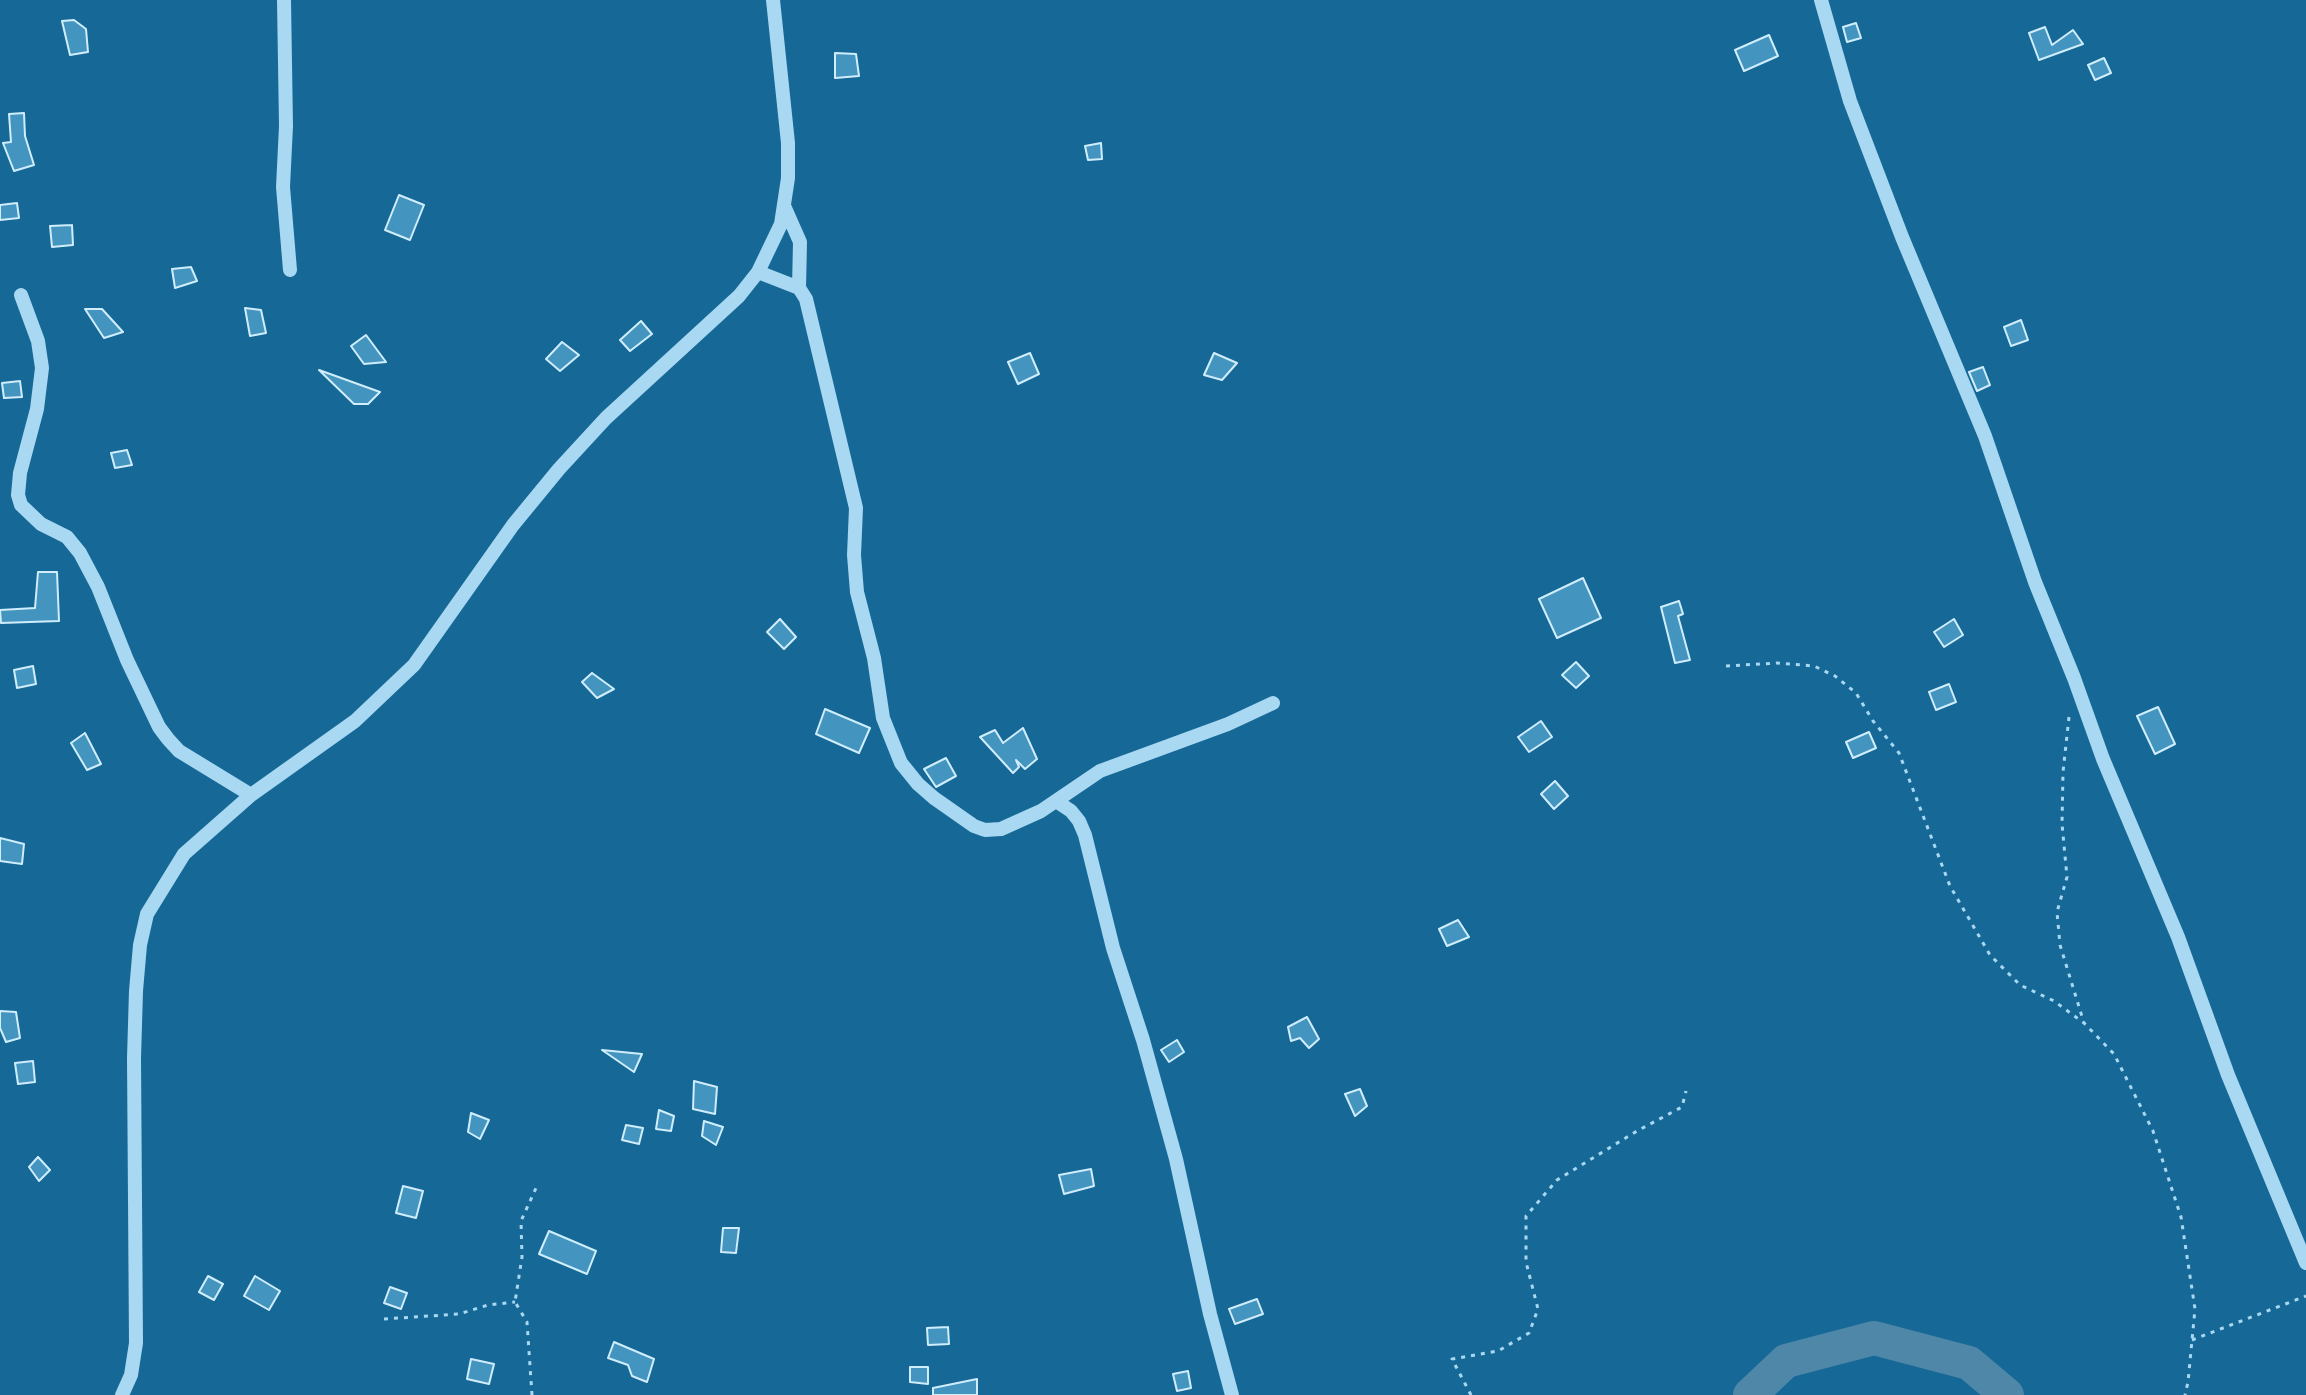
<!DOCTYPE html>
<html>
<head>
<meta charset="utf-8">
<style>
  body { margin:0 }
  canvas { display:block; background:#166897 }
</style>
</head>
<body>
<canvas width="2306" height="1395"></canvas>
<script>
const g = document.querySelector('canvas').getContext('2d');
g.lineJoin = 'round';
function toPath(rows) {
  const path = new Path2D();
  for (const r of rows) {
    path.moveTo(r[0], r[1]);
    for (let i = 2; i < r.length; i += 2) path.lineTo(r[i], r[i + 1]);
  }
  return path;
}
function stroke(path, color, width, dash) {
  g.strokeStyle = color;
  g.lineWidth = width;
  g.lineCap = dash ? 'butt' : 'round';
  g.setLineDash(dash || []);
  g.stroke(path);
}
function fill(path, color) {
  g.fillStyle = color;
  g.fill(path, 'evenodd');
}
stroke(toPath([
  [1750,1395,1786,1361,1874,1338,1969,1363,2007,1395]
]), '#4e87a7', 34);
const building = toPath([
  [74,20,86,29,88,52,70,55,62,21,74,20],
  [1856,23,1861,38,1847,42,1843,27,1856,23],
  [2045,27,2052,45,2073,30,2083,44,2039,60,2029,33,2045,27],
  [1769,35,1778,56,1744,71,1735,50,1769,35],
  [835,53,856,54,859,76,835,78,835,53],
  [2104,58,2111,73,2095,80,2088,65,2104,58],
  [24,113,25,136,34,165,14,171,3,143,11,142,9,114,24,113],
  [1101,143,1102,159,1088,160,1085,146,1101,143],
  [399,195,424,205,410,240,385,230,399,195],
  [17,203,19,218,0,220,0,205,17,203],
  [72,225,73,245,52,247,50,226,72,225],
  [191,267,197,281,175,288,172,269,191,267],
  [245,308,261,310,266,333,250,336,245,308],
  [85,309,102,309,123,332,104,338,85,309],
  [2021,320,2028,340,2011,346,2004,327,2021,320],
  [641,321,652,334,630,351,620,340,641,321],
  [366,335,386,362,364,364,351,346,366,335],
  [562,342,579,355,560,371,546,359,562,342],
  [1030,353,1039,374,1018,384,1008,362,1030,353],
  [1214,353,1237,363,1222,380,1204,375,1214,353],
  [1983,367,1990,385,1977,391,1969,372,1983,367],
  [319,370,380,392,368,404,354,404,319,370],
  [20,381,22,397,4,398,2,383,20,381],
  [127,450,132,465,115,468,111,453,127,450],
  [38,572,57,572,59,621,1,623,0,610,35,608,38,572],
  [1583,578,1601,618,1557,638,1539,599,1583,578],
  [1679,601,1683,614,1678,616,1690,660,1675,663,1661,607,1679,601],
  [780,619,796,637,784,649,767,632,780,619],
  [1954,619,1963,635,1944,647,1934,632,1954,619],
  [1576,662,1589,676,1576,688,1562,675,1576,662],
  [33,666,36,684,17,688,14,670,33,666],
  [592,673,614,689,597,698,582,682,592,673],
  [1949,684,1956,702,1936,710,1929,692,1949,684],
  [2158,707,2175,744,2155,754,2137,716,2158,707],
  [825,709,870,728,859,753,816,734,825,709],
  [1541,721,1552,737,1529,752,1518,737,1541,721],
  [1023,728,1037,759,1025,769,1016,760,1019,767,1013,773,980,737,995,730,1003,743,1023,728],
  [1869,732,1876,748,1853,758,1846,742,1869,732],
  [85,733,101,764,87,770,71,743,85,733],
  [946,758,956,776,936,787,924,769,946,758],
  [1555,781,1568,796,1554,809,1541,794,1555,781],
  [0,838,24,844,22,864,0,861,0,838],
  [1458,920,1469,937,1447,946,1439,929,1458,920],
  [0,1011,16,1012,20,1038,6,1042,0,1028,0,1011],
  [1307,1017,1319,1039,1309,1048,1300,1038,1291,1041,1288,1027,1307,1017],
  [1177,1040,1184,1052,1169,1062,1161,1050,1177,1040],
  [602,1050,642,1054,634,1072,602,1050],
  [33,1061,35,1082,18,1084,15,1063,33,1061],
  [694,1081,717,1087,715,1114,693,1109,694,1081],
  [1360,1089,1367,1106,1355,1116,1345,1094,1360,1089],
  [659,1110,674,1116,671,1131,656,1129,659,1110],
  [471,1113,489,1120,480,1139,468,1132,471,1113],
  [704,1121,723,1127,716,1145,702,1136,704,1121],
  [626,1125,643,1128,639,1144,622,1140,626,1125],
  [38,1157,50,1170,39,1181,29,1167,38,1157],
  [1091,1169,1094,1186,1064,1194,1059,1175,1091,1169],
  [403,1186,423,1191,416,1218,396,1213,403,1186],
  [723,1228,739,1228,736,1253,721,1252,723,1228],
  [549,1231,596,1251,587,1274,539,1254,549,1231],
  [208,1276,223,1284,214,1300,199,1292,208,1276],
  [255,1276,280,1291,269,1310,244,1296,255,1276],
  [390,1287,407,1293,401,1309,384,1303,390,1287],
  [1257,1299,1263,1314,1235,1324,1229,1309,1257,1299],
  [948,1327,949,1344,928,1345,927,1328,948,1327],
  [614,1342,654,1359,647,1382,632,1376,628,1365,608,1358,614,1342],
  [471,1359,494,1364,489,1384,467,1379,471,1359],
  [910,1367,928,1367,928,1384,910,1382,910,1367],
  [1188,1371,1191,1388,1177,1391,1173,1374,1188,1371],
  [977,1379,977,1395,933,1395,933,1388,977,1379]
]);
fill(building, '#4394bf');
stroke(building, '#d0edfc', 2);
stroke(toPath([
  [1726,666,1777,663,1814,666,1835,676,1856,693,1873,721,1899,753,1950,886,1990,955,2020,985,2054,1001,2084,1023],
  [2069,717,2063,772,2062,824,2067,877,2057,912,2060,945,2084,1023,2114,1054,2153,1131,2181,1217,2195,1309,2188,1382,2185,1395],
  [384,1319,459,1314,488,1305,515,1302],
  [2192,1340,2306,1296],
  [532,1395,527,1322,515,1302,522,1257,521,1221,536,1188],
  [1471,1395,1452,1359,1498,1351,1529,1333,1538,1309,1526,1262,1526,1216,1557,1180,1637,1131,1682,1107,1686,1091]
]), '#a8d8f2', 3, [4, 6]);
stroke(toPath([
  [284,0,286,126,283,187,290,270],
  [1821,0,1850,101,1902,237,1985,436,2035,582,2074,678,2103,759,2178,937,2228,1075,2306,1263],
  [785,208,800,242,799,288],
  [758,272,799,288,806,299,856,508,854,555,857,592,874,658,883,718,901,763,918,784,934,798,974,826,985,830,1001,829,1041,811,1100,771,1228,724,1273,703],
  [21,295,38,341,42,368,37,409,20,473,18,495,21,505,41,524,67,537,80,553,98,587,127,660,159,727,168,739,179,751,251,795],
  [1056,801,1071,811,1079,821,1085,835,1113,948,1143,1040,1176,1159,1210,1314,1232,1395],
  [122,1395,131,1375,136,1343,134,1058,136,991,140,945,147,914,184,854,251,795,355,721,414,665,513,525,559,469,606,418,739,296,758,272,781,224,788,178,788,143,773,0]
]), '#a8d8f2', 14);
</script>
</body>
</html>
